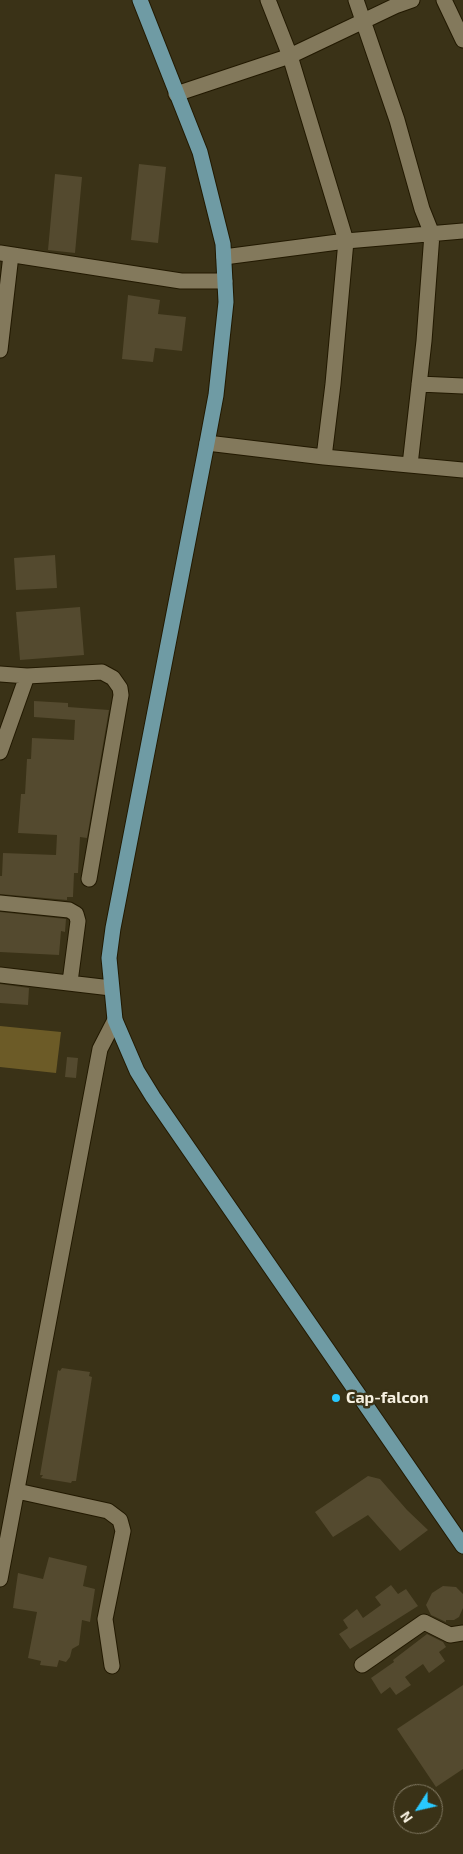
<!DOCTYPE html>
<html>
<head>
<meta charset="utf-8">
<style>
  body { margin:0 }
  #map { position:relative; width:463px; height:1854px; overflow:hidden; background:#3a3217; font-family:"Exo 2",sans-serif }
  canvas { display:block }
  .north { position:absolute; left:393px; top:1784px; width:50px; height:50px; box-sizing:border-box; background:#3a3217; border:1px solid #867e68; border-radius:50%; rotate:235deg; font-size:14px; font-weight:700; line-height:20px; text-align:center; color:#f7f1e1 }
  .north::after { content:''; display:block; margin:auto; width:18px; height:22px; background:#28c8ff; clip-path:polygon(50% 0,100% 100%,50% 72%,0 100%) }
</style>
</head>
<body>
<div id="map">
<canvas width="463" height="1854"></canvas>
<div class="north">N</div>
</div>
<script>
const g = document.querySelector('canvas').getContext('2d');
g.lineJoin = 'round';
function fill(path, color) {
  g.fillStyle = color;
  g.fill(path, 'evenodd');
}
function toPath(rows) {
  const path = new Path2D();
  for (const r of rows) {
    path.moveTo(r[0], r[1]);
    for (let i = 2; i < r.length; i += 2) path.lineTo(r[i], r[i + 1]);
  }
  return path;
}
function stroke(path, color, width, dash) {
  g.strokeStyle = color;
  g.lineWidth = width;
  g.lineCap = dash ? 'butt' : 'round';
  g.setLineDash(dash || []);
  g.stroke(path);
}
function write(font, color, halo, rows, align = 'center') {
  g.font = font + ' "Exo 2",sans-serif';
  g.lineWidth = 5;
  g.setLineDash([]);
  g.textBaseline = 'middle';
  g.strokeStyle = halo;
  g.fillStyle = color;
  for (const [text, x, y, turn = 0] of rows) {
    g.save();
    g.translate(x, y);
    g.rotate((+turn || 0) * Math.PI / 180);
    g.textAlign = isNaN(turn) ? turn : align;
    if (halo) g.strokeText(text, 0, 0);
    g.fillText(text, 0, 0);
    g.restore();
  }
}
fill(toPath([
  [0,1026,61,1032,56,1073,0,1067]
]), '#6c5b27');
fill(toPath([
  [139,164,166,167,158,243,131,240],
  [55,174,82,177,75,253,48,250],
  [128,295,160,300,158,314,186,317,182,351,155,348,153,362,122,359],
  [55,555,57,588,16,590,14,558],
  [80,607,84,655,20,660,16,612],
  [34,701,68,703,68,707,109,710,87,838,80,837,78,873,74,873,73,897,67,897,67,900,0,894,0,876,2,876,3,853,56,855,57,835,18,833,21,794,25,794,27,759,31,759,32,738,74,740,75,720,34,717],
  [0,912,66,919,65,932,61,931,59,955,0,952],
  [0,984,29,988,28,1005,0,1003],
  [67,1057,78,1058,76,1078,65,1077],
  [62,1368,90,1372,89,1376,92,1377,76,1481,72,1481,71,1483,41,1478,43,1475,40,1475,58,1370,60,1371],
  [368,1476,380,1479,407,1510,428,1530,400,1551,368,1515,333,1537,315,1512],
  [49,1557,87,1566,83,1586,95,1589,90,1622,82,1620,79,1645,72,1649,70,1657,66,1662,59,1660,57,1667,40,1665,41,1661,28,1658,37,1612,13,1608,18,1573,43,1579],
  [391,1585,398,1594,406,1589,418,1606,350,1649,339,1634,348,1628,343,1620,357,1609,363,1618,381,1605,375,1597],
  [443,1586,456,1587,463,1594,463,1608,459,1617,454,1620,446,1620,446,1622,431,1615,426,1605,432,1593],
  [427,1634,443,1642,446,1647,439,1652,445,1661,429,1673,423,1664,405,1677,411,1685,396,1695,390,1687,381,1694,371,1678,394,1662,393,1660],
  [463,1685,463,1769,436,1787,397,1729]
]), '#544a2f');
const minor = toPath([
  [268,0,290,56,346,241,333,384,324,457],
  [356,0,397,120,422,209,432,234,424,341,410,465],
  [444,0,463,40],
  [176,94,290,56,395,6,412,0],
  [0,253,181,281,225,281],
  [224,257,346,241,463,231],
  [0,350,11,255],
  [419,384,463,386],
  [207,443,324,457,463,470],
  [0,674,27,676,102,672,113,678,120,688,121,695,89,879],
  [0,752,27,676],
  [0,903,69,910,76,914,78,921,70,982],
  [0,975,111,988],
  [17,1491,108,1511,120,1520,123,1531,105,1619,112,1666],
  [0,1579,100,1049,115,1020],
  [362,1665,424,1622,450,1635,463,1633]
]);
const major = toPath([
  [140,0,200,152,223,244,226,302,216,395,207,443,113,928,109,958,115,1020,137,1071,153,1097,463,1546]
]);
stroke(minor, '#221901', 17);
stroke(major, '#221901', 17);
stroke(minor, '#83795c', 15);
stroke(major, '#6f9ba4', 15);
for (const [x, y, r, color] of [
  [336,1398,5,"#28c8ff"]
]) {
  const dot = new Path2D();
  dot.arc(x, y, r, 0, 2 * Math.PI);
  g.fillStyle = color;
  g.fill(dot);
  stroke(dot, '#3a3217', 2);
}
write('bold 16px', '#f7f1e1', '#3a3217', [
  ["Cap-falcon",346,1398]
], 'left');
</script>
</body>
</html>
